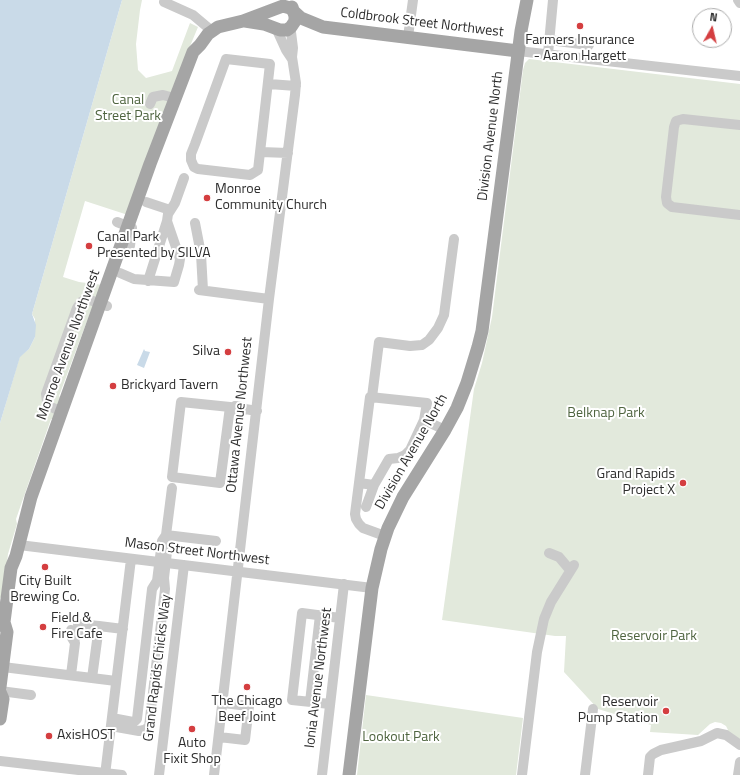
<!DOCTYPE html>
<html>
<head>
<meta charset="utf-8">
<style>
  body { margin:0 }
  #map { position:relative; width:740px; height:775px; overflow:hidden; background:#fff; font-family:"Titillium Web",sans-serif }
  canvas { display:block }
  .north { position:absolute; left:692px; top:8px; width:40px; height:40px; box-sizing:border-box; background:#fff; border:1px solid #ababab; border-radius:50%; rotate:8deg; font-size:11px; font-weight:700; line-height:16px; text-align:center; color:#2d2d2d }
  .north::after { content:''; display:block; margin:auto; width:14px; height:18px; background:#d43e40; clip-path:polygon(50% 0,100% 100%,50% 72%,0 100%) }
</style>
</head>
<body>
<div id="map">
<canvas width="740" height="775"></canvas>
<div class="north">N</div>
</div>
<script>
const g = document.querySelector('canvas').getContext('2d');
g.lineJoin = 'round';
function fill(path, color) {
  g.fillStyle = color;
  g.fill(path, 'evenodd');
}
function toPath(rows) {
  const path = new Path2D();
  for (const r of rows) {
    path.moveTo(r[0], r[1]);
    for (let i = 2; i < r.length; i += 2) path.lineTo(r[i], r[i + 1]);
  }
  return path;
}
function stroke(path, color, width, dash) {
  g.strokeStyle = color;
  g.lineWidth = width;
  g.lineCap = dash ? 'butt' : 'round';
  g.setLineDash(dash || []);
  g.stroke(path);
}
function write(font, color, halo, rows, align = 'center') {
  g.font = font + ' "Titillium Web",sans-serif';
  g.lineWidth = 4;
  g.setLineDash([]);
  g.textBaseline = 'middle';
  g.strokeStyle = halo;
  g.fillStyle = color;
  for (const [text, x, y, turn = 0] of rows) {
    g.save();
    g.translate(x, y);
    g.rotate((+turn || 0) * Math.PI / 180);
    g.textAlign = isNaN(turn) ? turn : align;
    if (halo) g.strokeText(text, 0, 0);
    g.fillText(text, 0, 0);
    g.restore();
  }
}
fill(toPath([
  [122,0,142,0,140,10,136,44,138,70,146,78,172,71,190,23,198,27,173,87,128,215,85,201,63,277,79,282,103,285,90,313,59,396,62,399,55,419,51,419,16,519,17,524,8,554,3,596,0,598,0,423,20,356,29,349,35,337,35,319,32,314],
  [529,59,740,84,740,742,729,736,728,730,726,726,721,723,715,722,710,724,698,735,650,732,651,725,598,709,564,672,566,636,555,636,442,620,474,389,482,363,492,317,523,70,525,63],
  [366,695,523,718,516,775,357,775]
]), '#e2e9dc');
fill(toPath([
  [0,0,122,0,32,314,36,325,35,337,29,349,20,357,0,423],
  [144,349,145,351,150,352,144,368,137,365]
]), '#c9dae8');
stroke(toPath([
  [165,0,164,2,193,15,212,31],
  [738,0,740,3],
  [276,28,286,50,292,59],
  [408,37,413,0],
  [549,40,589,45],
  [518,51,740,76],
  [548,54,553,0],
  [226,59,270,64,258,170,250,175,198,169,194,167,191,160,191,154,195,144,226,59],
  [269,84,296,86],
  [150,104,153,97,163,95,174,98],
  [740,125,683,119,676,121,674,127,666,197,667,203,672,207,740,215],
  [261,152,288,153],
  [146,202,170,210],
  [117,222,132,228,130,246],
  [195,223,201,254,203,290],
  [120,273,134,279,174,282,179,265,180,259,167,221,168,214,175,203,184,178],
  [148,281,167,221],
  [199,290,269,299],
  [372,397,379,342,410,346,422,345,429,340,438,328,444,315,454,239],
  [230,407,220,483,172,477,181,402,230,407,233,408],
  [245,409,242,407,235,406,233,408,235,410,242,411,245,409,257,411],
  [62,412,49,406,47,402,46,394,77,308,81,302,87,299,107,306],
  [359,483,374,485,389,459,398,458,405,455,410,450,424,420],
  [366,507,374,485],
  [166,535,172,488],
  [385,536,363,528,359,524,356,519,355,514,370,397,427,403,424,420,445,430],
  [19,545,372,588],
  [549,553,559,557,570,570],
  [78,624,99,626],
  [72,638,76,637,84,629,85,625],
  [3,667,116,681],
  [71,675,75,643,72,638,71,630],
  [92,678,99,626,123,629],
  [0,691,31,695],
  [310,702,320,615],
  [330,704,292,700,302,613,340,618],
  [112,718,133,722,135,721,137,719,152,589,157,581,162,541,166,535,216,541],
  [111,726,139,731,144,730,149,727,165,589,164,578,168,543,166,537],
  [219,737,245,740,249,706,223,703],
  [0,761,122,775],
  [105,775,131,559],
  [159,775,184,565],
  [214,775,269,299,295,95,296,83,292,57,293,48,291,32,291,27],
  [322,775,344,584],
  [522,775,537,652,544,619,551,602,574,565],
  [585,775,593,709],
  [648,775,650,757,653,754,661,750,701,741,717,733,726,735,740,745],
  [738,775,740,762]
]), '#cacaca', 10);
stroke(toPath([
  [245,21,264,24,280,30,287,30,291,27,295,21,295,16,292,7],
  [0,687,7,632,4,622,11,568,16,556,31,497,150,164,193,52,200,45,208,34,218,27,243,21,283,6,290,8,301,18,323,27,518,51],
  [0,692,3,699,0,719],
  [349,775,372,588,381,549,388,528,403,497,445,430,457,408,467,383,478,347,482,331,521,31,527,0]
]), '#a5a5a5', 13);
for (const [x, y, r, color] of [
  [580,26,4,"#d43e40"],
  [207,198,4,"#d43e40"],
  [89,246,4,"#d43e40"],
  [228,352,4,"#d43e40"],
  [113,386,4,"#d43e40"],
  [683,483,4,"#d43e40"],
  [45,567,4,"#d43e40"],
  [43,627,4,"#d43e40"],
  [247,687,4,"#d43e40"],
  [666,711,4,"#d43e40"],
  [192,729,4,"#d43e40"],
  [49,736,4,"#d43e40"]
]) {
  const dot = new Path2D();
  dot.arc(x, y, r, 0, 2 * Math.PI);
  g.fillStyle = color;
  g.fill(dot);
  stroke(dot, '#fff', 1.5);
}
write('14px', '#2d2d2d', '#fff', [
  ["Coldbrook Street Northwest",422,23,7],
  ["Division Avenue North",491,136,-83],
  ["Monroe Avenue Northwest",69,345,-70],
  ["Ottawa Avenue Northwest",240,415,-84],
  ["Division Avenue North",412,452,-60],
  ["Mason Street Northwest",197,552,7],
  ["Grand Rapids Chicks Way",158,668,-83],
  ["Ionia Avenue Northwest",319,678,-83]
]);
write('14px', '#2d2d2d', '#fff', [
  ["Farmers Insurance",580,41,"center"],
  ["- Aaron Hargett",580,57,"center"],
  ["Monroe",215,190],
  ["Community Church",215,206],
  ["Canal Park",97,238],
  ["Presented by SILVA",97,254],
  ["Silva",220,352,"right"],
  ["Brickyard Tavern",121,386],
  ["Grand Rapids",675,475,"right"],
  ["Project X",675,491,"right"],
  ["City Built",45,582,"center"],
  ["Brewing Co.",45,598,"center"],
  ["Field &",51,619],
  ["Fire Cafe",51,635],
  ["The Chicago",247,702,"center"],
  ["Beef Joint",247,718,"center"],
  ["Reservoir",658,703,"right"],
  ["Pump Station",658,719,"right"],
  ["AxisHOST",57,736],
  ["Auto",192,744,"center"],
  ["Fixit Shop",192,760,"center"]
], 'left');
write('14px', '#4e643f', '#fff', [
  ["Canal",128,101],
  ["Street Park",128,117],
  ["Belknap Park",606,414],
  ["Reservoir Park",654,637],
  ["Lookout Park",401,738]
]);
</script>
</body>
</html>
